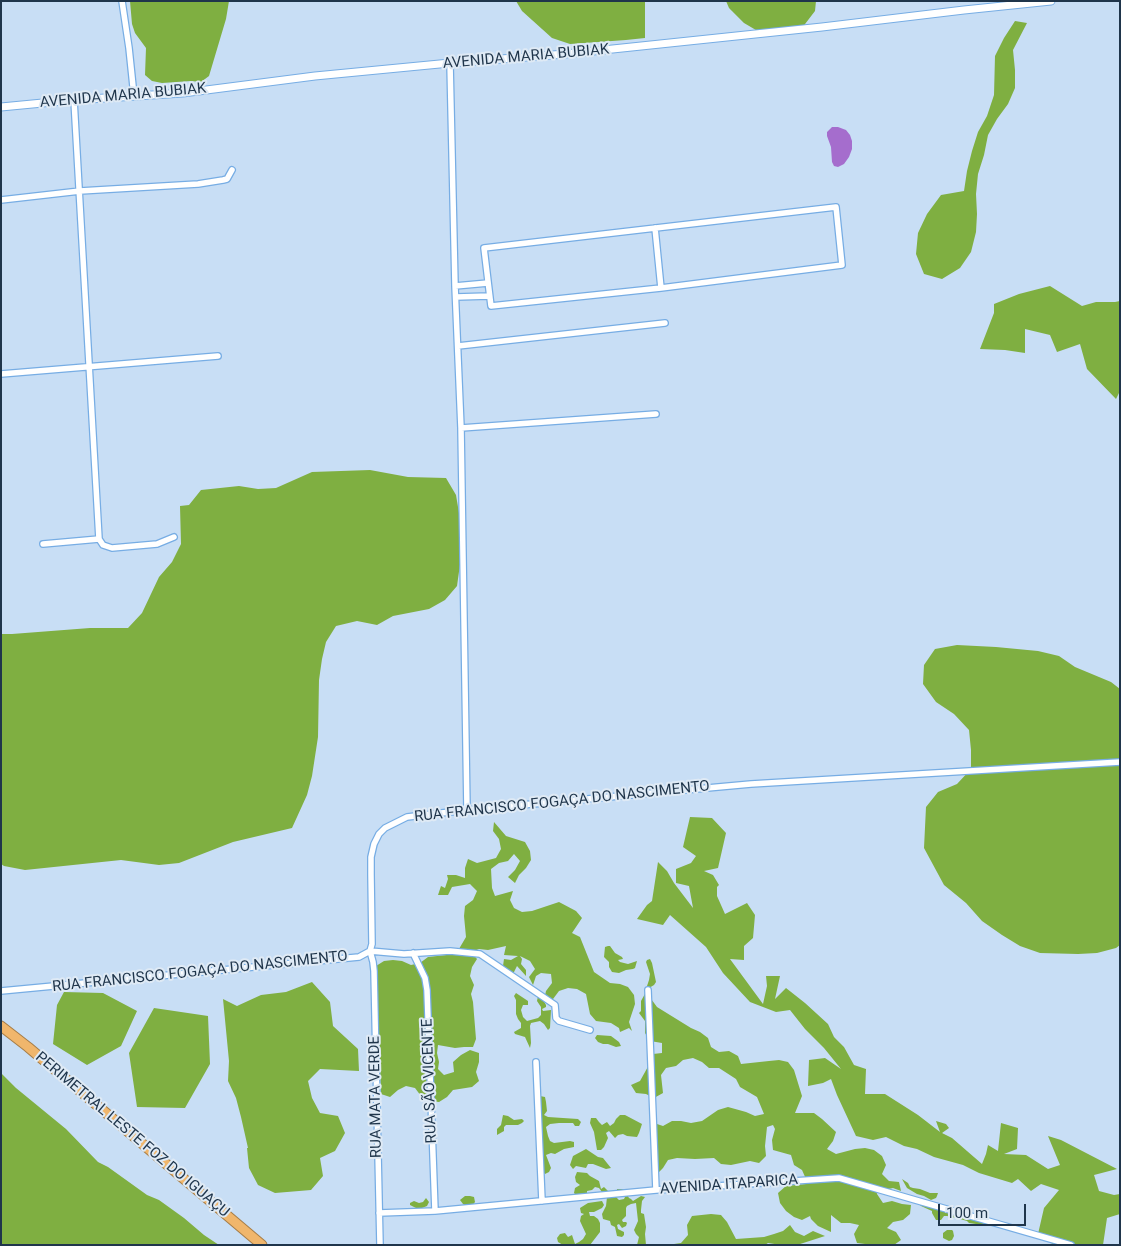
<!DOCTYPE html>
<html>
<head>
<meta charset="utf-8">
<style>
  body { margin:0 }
  #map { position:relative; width:1121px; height:1246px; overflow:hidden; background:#c8def5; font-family:Roboto,sans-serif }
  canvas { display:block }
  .frame { position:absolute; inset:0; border:2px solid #1f354b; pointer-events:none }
  .scale { position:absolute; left:938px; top:1204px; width:88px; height:22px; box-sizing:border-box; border:2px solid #1f354b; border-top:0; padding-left:6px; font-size:15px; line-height:18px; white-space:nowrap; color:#1f354b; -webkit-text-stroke:4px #dfeaf5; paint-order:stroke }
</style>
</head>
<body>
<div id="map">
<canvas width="1121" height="1246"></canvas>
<div class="frame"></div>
<div class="scale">100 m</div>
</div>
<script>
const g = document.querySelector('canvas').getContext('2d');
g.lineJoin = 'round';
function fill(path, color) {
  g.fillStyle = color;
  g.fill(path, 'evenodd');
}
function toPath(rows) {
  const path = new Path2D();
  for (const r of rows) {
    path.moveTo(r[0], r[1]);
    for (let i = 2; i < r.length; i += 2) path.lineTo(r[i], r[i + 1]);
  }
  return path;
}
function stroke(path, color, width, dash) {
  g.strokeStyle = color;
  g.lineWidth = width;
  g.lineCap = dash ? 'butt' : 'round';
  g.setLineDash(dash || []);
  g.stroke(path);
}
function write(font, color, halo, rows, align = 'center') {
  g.font = font + ' Roboto,sans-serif';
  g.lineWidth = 4;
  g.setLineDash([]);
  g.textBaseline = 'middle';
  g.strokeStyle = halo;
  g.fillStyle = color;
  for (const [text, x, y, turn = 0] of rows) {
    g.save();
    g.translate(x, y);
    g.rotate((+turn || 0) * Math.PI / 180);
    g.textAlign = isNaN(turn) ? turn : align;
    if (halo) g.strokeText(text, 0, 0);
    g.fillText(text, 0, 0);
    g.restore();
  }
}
fill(toPath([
  [130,1,229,1,226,19,209,76,201,82,191,81,162,83,152,81,145,75,146,48,135,33,132,24],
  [516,1,645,1,645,38,626,40,570,44,552,38,522,11],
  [726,1,816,1,815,11,802,28,761,33,744,23,729,8],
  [1015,21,1027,23,1013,50,1015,70,1015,88,1008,104,997,119,988,135,984,155,978,174,976,194,977,214,976,232,971,252,960,268,942,279,924,274,916,254,918,233,927,214,941,195,964,191,967,171,972,151,978,132,987,116,994,95,995,56,1004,38],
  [1050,286,1082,306,1096,302,1115,302,1120,301,1120,391,1116,399,1087,369,1080,344,1057,352,1050,335,1025,329,1025,353,1005,350,980,349,994,313,994,304,1019,294],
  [370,470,408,477,446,478,456,495,459,513,462,550,457,586,445,600,429,609,393,616,377,625,357,621,336,626,326,642,322,659,319,680,318,737,312,776,307,795,292,828,233,842,179,863,159,865,121,860,25,870,4,866,1,864,1,634,12,634,90,628,128,628,142,613,159,577,172,562,181,544,180,506,189,505,201,490,239,486,258,489,276,488,312,472],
  [957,645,996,647,1038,651,1059,656,1075,667,1111,682,1120,689,1120,945,1116,948,1097,953,1078,954,1040,953,1020,946,1002,935,982,921,966,903,944,885,924,848,926,807,938,792,957,784,971,769,971,750,969,730,954,714,936,702,923,684,924,665,935,649],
  [690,817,712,818,726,833,718,868,704,871,713,875,719,885,717,887,717,896,725,914,747,903,755,915,753,938,744,946,744,960,730,959,763,1004,767,986,766,976,780,976,775,999,786,988,805,1003,828,1024,834,1037,844,1047,854,1065,866,1069,865,1094,885,1094,918,1115,940,1132,936,1121,946,1124,949,1128,942,1133,952,1138,982,1164,986,1154,988,1145,998,1151,1001,1123,1018,1128,1017,1149,1004,1154,1026,1155,1048,1169,1060,1165,1048,1136,1061,1140,1117,1169,1094,1175,1099,1191,1114,1195,1120,1194,1120,1214,1107,1218,1103,1245,1054,1245,1038,1234,1044,1208,1059,1190,1041,1184,1031,1191,1018,1179,1012,1183,979,1173,963,1165,934,1157,917,1149,904,1146,886,1137,873,1140,856,1136,837,1095,831,1079,823,1083,808,1086,809,1060,825,1058,841,1069,824,1048,805,1029,790,1010,776,1012,750,1002,723,973,706,947,670,915,663,925,637,919,647,905,652,901,658,862,667,871,674,883,693,908,689,886,676,883,676,869,691,863,696,856,683,847],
  [494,822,506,836,525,842,530,851,531,860,526,868,519,875,515,883,508,877,515,870,520,861,514,854,508,861,499,863,491,869,492,888,495,896,513,891,510,900,514,908,522,912,532,911,559,902,576,911,582,918,572,933,580,937,594,972,610,983,620,984,628,987,634,995,635,1004,629,1022,632,1031,629,1028,620,1032,619,1028,611,1023,596,1021,590,1014,586,994,577,989,568,988,559,991,553,999,544,1000,546,991,552,983,551,974,541,973,536,976,533,985,529,977,535,969,530,961,520,956,522,959,521,964,526,970,526,976,517,966,513,974,508,972,503,966,504,959,511,960,518,956,504,955,506,946,488,950,479,949,471,952,477,959,472,967,470,976,474,985,471,994,473,1002,476,1039,473,1047,464,1047,455,1048,438,1045,437,1053,439,1062,438,1069,444,1075,454,1072,453,1062,461,1055,470,1050,479,1053,479,1062,476,1072,479,1081,472,1087,453,1090,447,1097,439,1102,430,1101,421,1096,415,1088,406,1086,398,1090,390,1097,381,1094,376,966,384,961,393,960,402,961,411,965,420,963,428,957,456,954,466,937,464,916,465,906,473,900,477,891,470,884,452,887,448,895,438,895,441,886,445,888,448,879,447,875,456,875,465,878,465,868,468,859,477,863,496,858,501,849,499,839,493,831],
  [608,946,610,946,615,953,622,957,623,959,618,960,620,962,628,964,637,961,635,968,633,969,626,970,619,973,612,972,609,967,609,962,604,957,605,947],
  [650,959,652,963,656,982,654,985,649,988,647,986,649,980,650,974,646,962,647,960],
  [312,982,330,1002,333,1026,358,1049,359,1071,320,1069,308,1081,312,1098,320,1113,338,1116,345,1133,335,1151,320,1158,323,1176,311,1190,275,1193,258,1185,249,1168,247,1148,248,1148,241,1117,236,1098,228,1081,229,1061,223,999,237,1006,261,995,286,992],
  [64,992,103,993,137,1011,121,1046,87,1065,53,1044,57,1005],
  [646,992,657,1007,691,1028,700,1032,708,1038,711,1047,719,1052,729,1051,738,1056,741,1064,769,1061,779,1060,788,1062,794,1070,802,1096,795,1113,814,1113,822,1119,836,1132,833,1141,827,1149,836,1154,855,1149,865,1148,874,1150,882,1156,886,1165,882,1174,889,1181,899,1182,901,1191,893,1188,884,1190,875,1185,877,1194,883,1203,892,1201,902,1204,911,1205,910,1214,903,1220,893,1222,887,1228,896,1232,901,1240,894,1245,865,1244,857,1243,854,1234,859,1225,850,1223,841,1223,831,1215,831,1232,818,1226,811,1219,810,1216,802,1220,794,1217,786,1211,780,1203,778,1193,786,1186,806,1184,806,1179,802,1170,794,1165,791,1155,773,1150,772,1140,775,1129,773,1125,767,1127,765,1146,766,1156,759,1163,750,1161,731,1165,721,1164,714,1158,695,1159,677,1158,668,1160,663,1168,657,1174,654,1123,663,1126,672,1121,681,1121,691,1123,702,1121,718,1110,728,1107,746,1112,755,1116,764,1114,757,1097,740,1087,736,1079,719,1068,709,1068,702,1062,693,1058,683,1060,676,1066,666,1068,661,1075,663,1093,654,1098,646,1094,636,1093,631,1085,640,1081,650,1063,653,1054,662,1053,662,1043,650,1041,645,1033,645,1021,639,1013,641,1011,641,1001],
  [516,993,528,1001,528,1005,523,1005,521,1010,523,1017,527,1021,538,1018,541,1015,541,1007,537,1001,538,996,542,998,546,1005,546,1007,542,1009,543,1011,551,1010,550,1028,548,1030,544,1024,540,1021,531,1023,530,1026,531,1043,530,1048,525,1037,515,1034,514,1032,521,1028,521,1023,518,1019,516,1014,516,1000,514,996],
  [154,1008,208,1016,210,1064,185,1108,137,1107,129,1053],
  [597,1035,611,1036,619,1042,621,1046,616,1047,608,1044,603,1044,598,1042,595,1038],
  [1,1073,16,1088,66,1129,98,1162,108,1167,147,1195,159,1200,184,1218,204,1235,219,1245,1,1245],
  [540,1096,545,1097,546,1102,547,1111,544,1115,548,1117,578,1119,581,1122,579,1126,575,1126,573,1123,559,1123,550,1124,546,1127,548,1136,550,1141,554,1143,570,1141,574,1142,574,1147,564,1149,555,1154,551,1153,546,1155,551,1168,549,1172,545,1174,542,1171,539,1099],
  [503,1115,508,1116,514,1120,522,1119,524,1121,522,1123,518,1125,506,1125,504,1127,504,1131,497,1135,497,1129,501,1125],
  [620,1115,625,1115,642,1124,639,1133,637,1137,627,1136,623,1134,618,1135,615,1138,609,1131,606,1133,608,1138,604,1147,601,1150,597,1150,594,1132,590,1123,591,1118,596,1118,599,1122,602,1125,607,1122,610,1126,614,1123,616,1119],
  [586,1149,598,1157,603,1158,611,1168,606,1169,593,1164,588,1164,586,1168,576,1166,573,1169,570,1165,573,1156],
  [577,1172,587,1173,590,1176,599,1181,601,1189,604,1187,608,1191,605,1193,602,1192,599,1188,595,1187,592,1190,587,1191,587,1193,584,1195,576,1195,574,1193,575,1188,580,1185,576,1182,575,1177],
  [902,1179,908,1183,910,1187,913,1188,920,1189,930,1193,938,1193,937,1196,936,1198,931,1200,924,1196,917,1194,907,1188],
  [617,1189,622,1189,624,1190,629,1198,631,1199,633,1201,641,1196,645,1197,642,1201,641,1210,641,1213,644,1214,646,1227,645,1234,646,1245,637,1245,639,1237,636,1234,634,1230,638,1221,636,1203,631,1204,627,1206,626,1208,626,1216,622,1220,623,1222,626,1222,627,1223,626,1226,622,1228,619,1224,617,1225,618,1229,624,1232,624,1235,622,1237,617,1236,615,1227,611,1225,610,1221,603,1219,602,1214,606,1206,607,1197,616,1197,619,1200,624,1199,625,1197,617,1192],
  [465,1196,470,1196,474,1197,475,1202,472,1206,467,1206,463,1204,460,1200],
  [426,1198,429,1202,427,1206,422,1208,418,1209,410,1205,410,1203,414,1201,419,1203,423,1202],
  [602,1201,604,1205,602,1208,594,1212,589,1212,590,1216,594,1216,598,1219,600,1223,600,1232,590,1245,563,1245,558,1242,557,1238,560,1234,565,1233,568,1237,572,1235,575,1244,579,1242,583,1239,586,1234,580,1221,581,1216,584,1214,581,1213,580,1208,588,1203],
  [917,1202,986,1223,985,1226,983,1226,976,1224,969,1223,967,1221,960,1219,947,1216,944,1216,941,1220,936,1220,932,1213,932,1211,921,1206],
  [711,1214,721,1215,727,1222,736,1239,764,1237,774,1234,783,1231,790,1225,795,1232,804,1236,813,1231,825,1236,797,1245,781,1245,768,1243,765,1245,667,1245,681,1243,688,1235,687,1225,692,1216],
  [947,1230,952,1230,953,1231,954,1236,952,1240,949,1241,943,1238,943,1233]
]), '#7faf41');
fill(toPath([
  [832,127,838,127,846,130,850,135,852,141,852,149,849,157,844,164,838,167,834,166,832,162,831,147,827,136,827,132]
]), '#a56dcd');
const minor = toPath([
  [122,1,129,48,134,96],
  [450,63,455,286,461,428,467,810],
  [74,100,99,539],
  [1,200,80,191,198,184,223,180,227,179,232,170],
  [836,207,842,265,661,288,491,306,484,248,836,207],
  [655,228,661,288],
  [455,286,488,283],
  [456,297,489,296],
  [458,346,665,323],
  [1,374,218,356],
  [461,428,656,414],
  [43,544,99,539,103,545,112,548,157,544,174,537],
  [413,953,425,978,427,990,435,1211],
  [648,990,656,1190],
  [1,991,359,957,370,951,372,944,371,875,371,857,374,844,379,834,385,828,407,817,467,810,751,784,1120,762],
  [536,1062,542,1201],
  [379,1213,435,1211,656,1190,839,1178,1071,1245],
  [380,1245,374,971,373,962,370,951,404,954,450,951,480,954,555,1005,556,1018,559,1021,590,1030]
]);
const tertiary = toPath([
  [1,107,74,100,183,93,315,76,450,63,565,54,822,27,964,10,1051,1]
]);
const trunk = toPath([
  [1,1026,28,1047,262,1245]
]);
stroke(minor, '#77ade4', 8);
stroke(tertiary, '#77ade4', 9);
stroke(trunk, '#a57d48', 11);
stroke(minor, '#fff', 5.5);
stroke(tertiary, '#fff', 7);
stroke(trunk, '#f0b66c', 9);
write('15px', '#1f354b', '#dfeaf5', [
  ["AVENIDA MARIA BUBIAK",526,57,-5],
  ["AVENIDA MARIA BUBIAK",123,96,-5],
  ["RUA FRANCISCO FOGAÇA DO NASCIMENTO",562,802,-6],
  ["RUA FRANCISCO FOGAÇA DO NASCIMENTO",200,972,-6],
  ["RUA SÃO VICENTE",430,1081,-92],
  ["RUA MATA VERDE",376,1097,-91],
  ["PERIMETRAL LESTE FOZ DO IGUAÇU",132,1135,40],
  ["AVENIDA ITAPARICA",729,1185,-4]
]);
</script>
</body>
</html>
